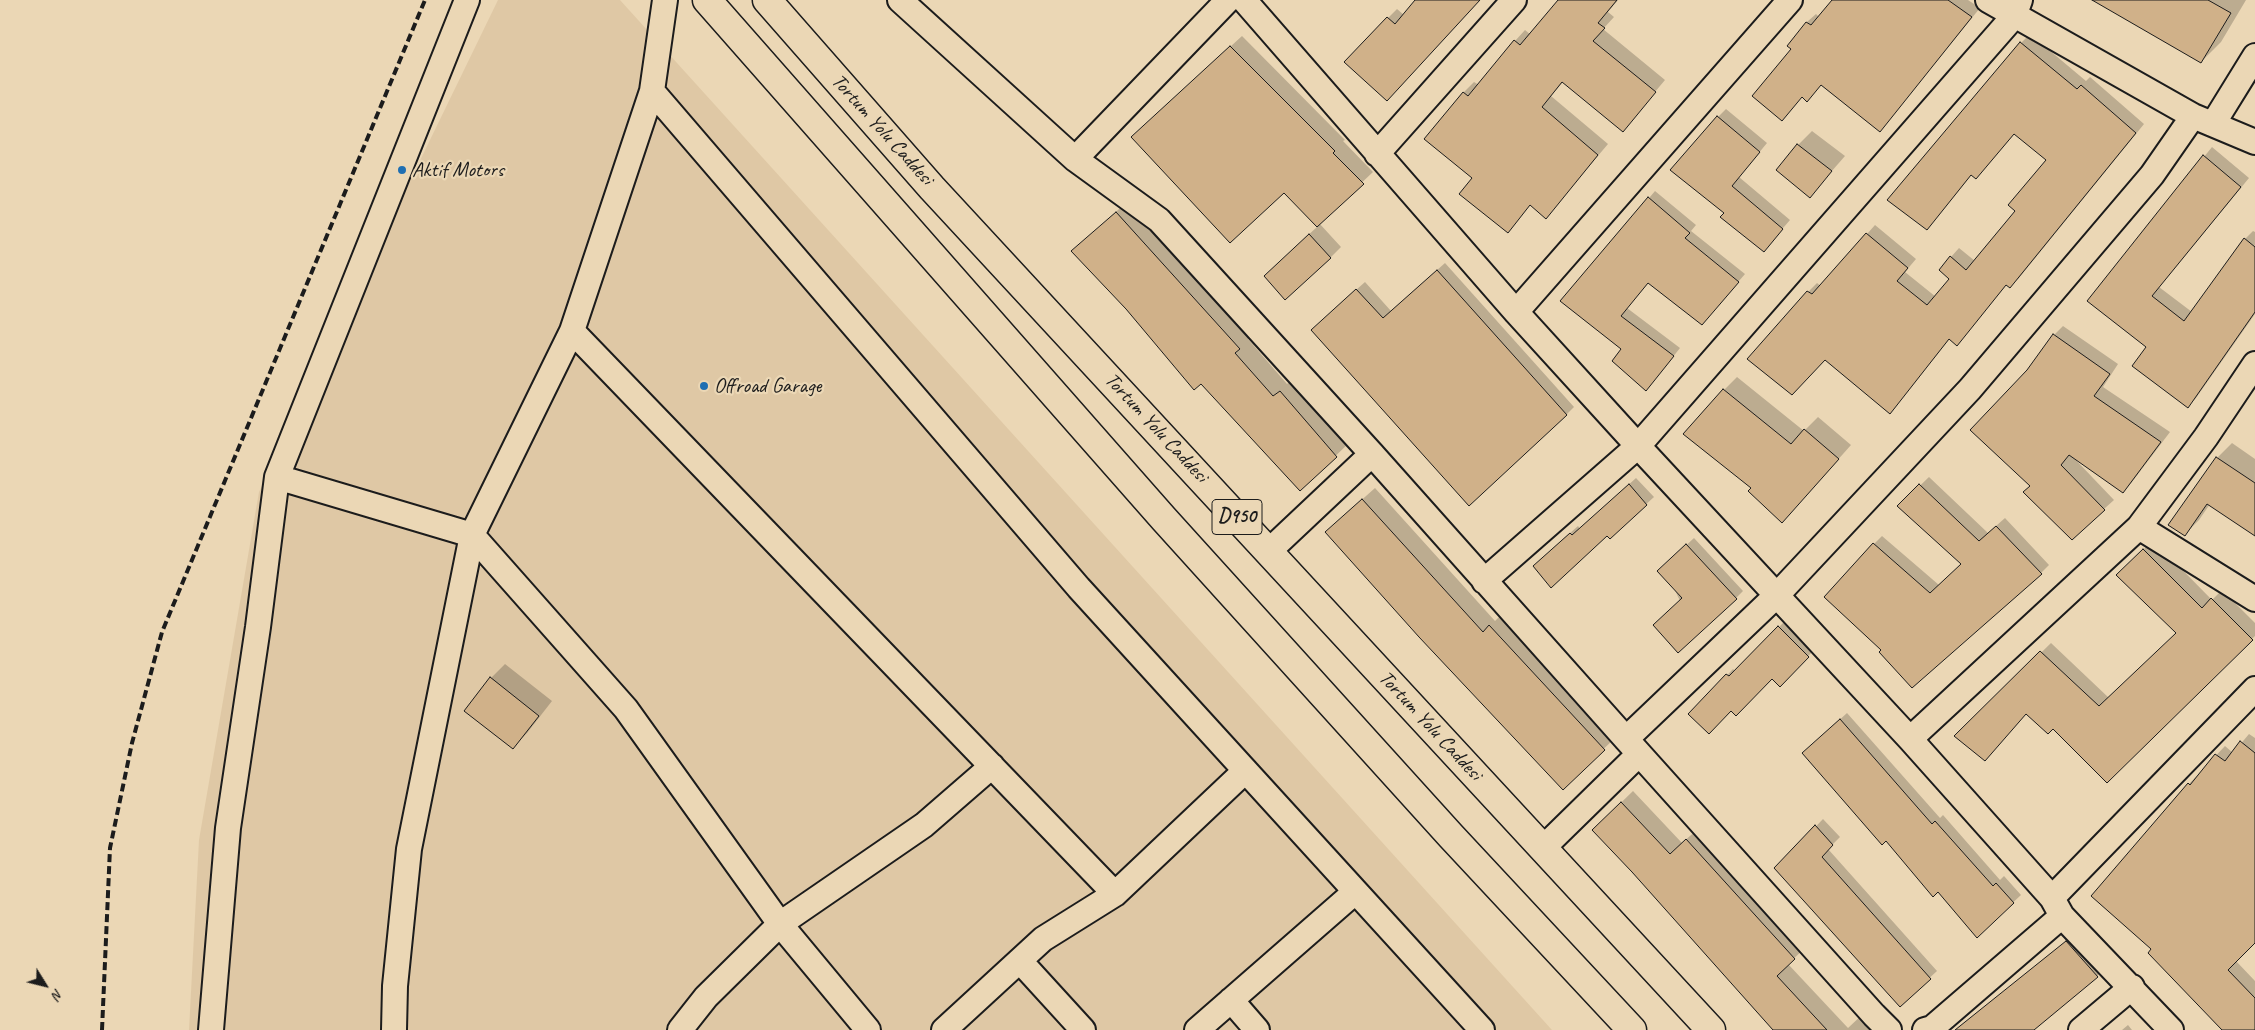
<!DOCTYPE html>
<html>
<head>
<meta charset="utf-8">
<style>
  body { margin:0 }
  #map { position:relative; width:2255px; height:1030px; overflow:hidden; background:#ebd7b5; font-family:Caveat,sans-serif }
  canvas { display:block }
  .north { position:absolute; left:20px; top:960px; width:50px; height:50px; -webkit-text-stroke:4px #ebd7b5; paint-order:stroke; rotate:126deg; font-size:14px; font-weight:700; line-height:20px; text-align:center; color:#1c1c1c }
  .north::after { content:''; display:block; margin:auto; width:18px; height:22px; background:#1c1c1c; clip-path:polygon(50% 0,100% 100%,50% 72%,0 100%) }
</style>
</head>
<body>
<div id="map">
<canvas width="2255" height="1030"></canvas>
<div class="north">N</div>
</div>
<script>
const g = document.querySelector('canvas').getContext('2d');
g.lineJoin = 'round';
function fill(path, color) {
  g.fillStyle = color;
  g.fill(path, 'evenodd');
}
function toPath(rows) {
  const path = new Path2D();
  for (const r of rows) {
    path.moveTo(r[0], r[1]);
    for (let i = 2; i < r.length; i += 2) path.lineTo(r[i], r[i + 1]);
  }
  return path;
}
function stroke(path, color, width, dash) {
  g.strokeStyle = color;
  g.lineWidth = width;
  g.lineCap = dash ? 'butt' : 'round';
  g.setLineDash(dash || []);
  g.stroke(path);
}
function write(font, color, halo, rows, align = 'center') {
  g.font = font + ' Caveat,sans-serif';
  g.lineWidth = 4.5;
  g.setLineDash([]);
  g.textBaseline = 'middle';
  g.strokeStyle = halo;
  g.fillStyle = color;
  for (const [text, x, y, turn = 0] of rows) {
    g.save();
    g.translate(x, y);
    g.rotate((+turn || 0) * Math.PI / 180);
    g.textAlign = isNaN(turn) ? turn : align;
    if (halo) g.strokeText(text, 0, 0);
    g.fillText(text, 0, 0);
    g.restore();
  }
}
fill(toPath([
  [498,0,620,0,1552,1030,189,1030,199,840,259,492]
]), '#dfc8a5');
fill(toPath([
  [1416,0,1479,0,1396,91,1388,18,1397,9,1404,15],
  [1560,0,1618,0,1608,12,1614,17,1603,29,1665,80,1623,130,1563,82,1551,96,1608,144,1546,217,1531,204,1508,231,1474,177,1426,139,1464,92,1474,82,1479,85,1515,41,1525,30,1531,35],
  [1833,0,1968,0,1980,8,1880,130,1822,84,1807,100,1792,49,1789,45,1807,22,1816,14,1819,17],
  [2094,0,2246,0,2221,42,2201,62],
  [2030,34,2086,81,2090,77,2144,124,2019,278,2010,286,2007,284,1957,344,1950,338,1890,413,1808,292,1817,283,1821,286,1875,225,1916,259,1905,272,1936,297,1950,279,1951,257,1959,248,1975,261,2017,211,2047,160,2015,133,1976,178,1972,174,1927,229,2021,43],
  [1242,36,1345,140,1343,141,1373,172,1319,223,1341,247,1330,258,1276,265,1318,226,1284,191,1144,126],
  [1726,109,1767,143,1739,177,1790,220,1764,250,1725,213,1718,117],
  [1812,131,1845,156,1810,196,1798,145],
  [2212,147,2249,178,2159,287,2192,312,2245,239,2253,231,2255,232,2255,314,2196,398,2188,406,2147,346,2088,301],
  [1655,191,1696,225,1691,231,1745,274,1709,316,1649,282,1627,308,1680,348,1653,382,1623,349,1562,301],
  [1130,199,1252,335,1248,339,1287,384,1294,378,1350,442,1300,490,1202,382,1073,251],
  [1445,263,1574,407,1566,415,1320,322,1365,282,1391,311],
  [2063,326,2118,364,2103,387,2170,432,2132,482,2123,492,2072,456,2114,500,2104,509,2031,486,2028,371,2054,335],
  [1737,377,1804,431,1818,417,1851,445,1795,508,1753,488,1724,390],
  [2232,443,2255,459,2255,535,2210,504,2199,520,2184,535,2217,458],
  [1929,477,1988,533,2005,518,2049,565,2041,573,1883,650,1874,544,1882,536,1939,585,1962,564,1899,506],
  [1636,478,1654,497,1610,537,1607,534,1541,559,1578,526,1580,529],
  [1375,488,1495,621,1501,615,1616,737,1563,788,1338,521],
  [1694,538,1743,591,1736,598,1680,601,1673,586,1666,564],
  [2153,540,2212,600,2222,590,2255,623,2255,636,2107,781,2053,728,2027,713,1956,736,2051,643,2109,698,2178,633,2118,575],
  [1785,621,1814,650,1780,685,1772,677,1731,709,1690,714,1733,669,1735,671],
  [505,664,552,701,527,733,513,747,491,678],
  [1847,713,1940,818,1943,815,2000,880,2004,876,2021,895,1977,936,1811,746],
  [2249,734,2255,738,2255,943,2236,961,2255,981,2255,1030,2223,1030,2153,949,2189,784,2225,746,2233,753],
  [1633,791,1682,843,1699,828,1806,947,1788,964,1848,1028,1864,1013,1881,1030,1773,1030,1633,871,1593,830],
  [1823,819,1840,837,1828,849,1937,971,1900,1005,1776,868],
  [2078,932,2108,966,2097,976,1999,996],
  [2128,1025,2132,1030,2122,1030]
]), '#0003');
const building = toPath([
  [1415,0,1480,0,1387,101,1344,62,1387,17,1395,24,1415,0],
  [1558,0,1617,0,1598,23,1605,28,1593,41,1656,92,1623,132,1562,82,1542,107,1598,155,1546,219,1530,205,1508,233,1459,194,1472,178,1424,139,1463,92,1468,96,1514,40,1520,45,1558,0],
  [1832,0,1948,0,1972,17,1880,132,1821,85,1807,102,1802,97,1782,121,1752,96,1791,49,1787,46,1806,22,1811,25,1832,0],
  [2092,0,2208,0,2231,13,2201,63,2092,0],
  [2020,42,2077,89,2081,85,2136,133,2010,288,2006,285,1957,346,1949,339,1890,414,1825,360,1792,395,1747,359,1807,291,1812,294,1866,233,1908,268,1897,281,1927,305,1949,279,1939,270,1950,256,1966,270,2015,211,2008,205,2046,160,2014,134,1976,179,1971,175,1927,230,1887,200,2020,42],
  [1230,46,1335,151,1333,153,1364,184,1317,227,1284,193,1230,243,1131,137,1230,46],
  [1717,116,1760,152,1732,186,1783,229,1764,252,1720,217,1724,213,1670,170,1717,116],
  [1797,144,1832,171,1810,198,1776,170,1797,144],
  [2203,155,2241,187,2152,296,2184,321,2244,238,2255,247,2255,312,2188,408,2132,366,2146,347,2087,301,2203,155],
  [1648,197,1690,233,1685,238,1739,282,1702,325,1648,283,1621,316,1674,356,1646,391,1612,361,1621,349,1560,301,1648,197],
  [1116,212,1240,349,1235,353,1273,396,1280,391,1337,457,1300,491,1201,384,1194,390,1126,309,1071,251,1116,212],
  [1309,234,1331,258,1285,300,1264,276,1309,234],
  [1437,270,1567,415,1469,506,1311,330,1356,289,1383,318,1437,270],
  [2053,334,2110,374,2094,396,2161,442,2123,493,2069,455,2061,465,2105,510,2072,540,2023,492,2030,486,1970,430,2027,370,2053,334],
  [1723,389,1791,444,1804,429,1839,459,1782,523,1748,491,1751,488,1683,434,1723,389],
  [2216,457,2255,483,2255,536,2207,504,2185,536,2168,525,2216,457],
  [1629,484,1647,505,1610,539,1607,536,1551,588,1533,566,1570,533,1572,535,1629,484],
  [1919,484,1979,541,1996,526,2042,574,1912,688,1879,652,1881,650,1824,597,1873,543,1930,593,1961,564,1897,506,1919,484],
  [1362,499,1483,632,1489,625,1605,750,1563,790,1419,637,1325,532,1362,499],
  [1686,544,1737,599,1678,653,1653,625,1682,598,1657,571,1686,544],
  [2143,549,2202,608,2211,598,2253,640,2107,783,2053,729,2048,734,2026,714,1985,761,1954,736,2040,651,2099,706,2176,633,2116,575,2143,549],
  [1778,626,1809,657,1780,687,1772,679,1736,716,1731,711,1709,734,1688,714,1726,674,1729,676,1778,626],
  [490,677,539,716,513,749,464,711,490,677],
  [1840,719,1932,824,1935,821,1993,886,1996,883,2014,903,1977,938,1938,892,1933,897,1886,841,1882,845,1802,753,1840,719],
  [2240,741,2255,753,2255,943,2228,970,2255,998,2255,1030,2222,1030,2148,953,2151,949,2091,896,2188,783,2190,785,2215,754,2225,761,2240,741],
  [1621,802,1670,854,1686,839,1795,959,1777,976,1827,1030,1773,1030,1632,872,1592,830,1621,802],
  [1815,825,1833,845,1822,857,1931,979,1900,1007,1774,868,1815,825],
  [2066,941,2098,977,2034,1030,1955,1030,2066,941]
]);
fill(building, '#d0b189');
stroke(building, '#1c1c1c', 1);
const minor = toPath([
  [900,0,1075,159,1159,220,1372,454,1626,739,1874,1015,1889,1030],
  [1244,0,1516,312,1638,446,1910,739,2052,898,2062,916,2171,1030],
  [1988,0,2193,116,2255,142],
  [652,91,1079,588,1482,1030],
  [2213,124,2255,56],
  [1377,154,1514,0],
  [1075,159,1228,0],
  [1516,312,1790,0],
  [572,331,1115,894],
  [277,477,472,535,626,709,780,924,868,1030],
  [2139,527,2255,599],
  [1269,551,1372,454],
  [1484,581,1638,446,2014,16,2020,0],
  [1626,739,1777,595,1970,389,2152,175,2193,116],
  [1910,739,2139,527,2206,437,2255,364],
  [1543,848,1639,754],
  [2052,898,2255,689],
  [1020,961,1083,1030],
  [1231,1000,1257,1030],
  [211,1030,228,828,258,627,277,477,467,0],
  [394,1030,395,986,409,849,472,535,572,331,652,91,665,0],
  [680,1030,706,997,780,924,924,825,992,766],
  [944,1030,1043,939,1115,894,1245,771],
  [1197,1030,1355,892],
  [1925,1030,1932,1028,2062,916],
  [2081,1030,2132,987]
]);
const highway = toPath([
  [707,0,1164,519,1451,836,1632,1030],
  [767,0,932,188,1711,1030]
]);
stroke(minor, '#1c1c1c', 28);
stroke(highway, '#1c1c1c', 31);
stroke(minor, '#ebd7b5', 24);
stroke(highway, '#ebd7b5', 28);
stroke(toPath([
  [102,1030,110,848,132,743,162,632,425,0]
]), '#1c1c1c', 4, [8, 4]);
for (const [x, y, r, color] of [
  [402,170,5,"#1f6fb2"],
  [704,386,5,"#1f6fb2"]
]) {
  const dot = new Path2D();
  dot.arc(x, y, r, 0, 2 * Math.PI);
  g.fillStyle = color;
  g.fill(dot);
  stroke(dot, '#ebd7b5', 2);
}
for (const [x, y, w] of [
  [1237,517,50]
]) {
  const box = new Path2D();
  box.roundRect(x - w / 2, y - 17.5, w, 35, 4);
  g.fillStyle = '#ebd7b5';
  g.fill(box);
  stroke(box, '#1c1c1c', 1);
}
write('bold 20px', '#1c1c1c', null, [
  ["D950",1237,517]
]);
write('21px', '#1c1c1c', '#ebd7b5', [
  ["Tortum Yolu Caddesi",882,130,48],
  ["Tortum Yolu Caddesi",1156,428,47],
  ["Tortum Yolu Caddesi",1430,726,47]
]);
write('21px', '#1c1c1c', '#ebd7b5', [
  ["Aktif Motors",412,170],
  ["Offroad Garage",714,386]
], 'left');
</script>
</body>
</html>
